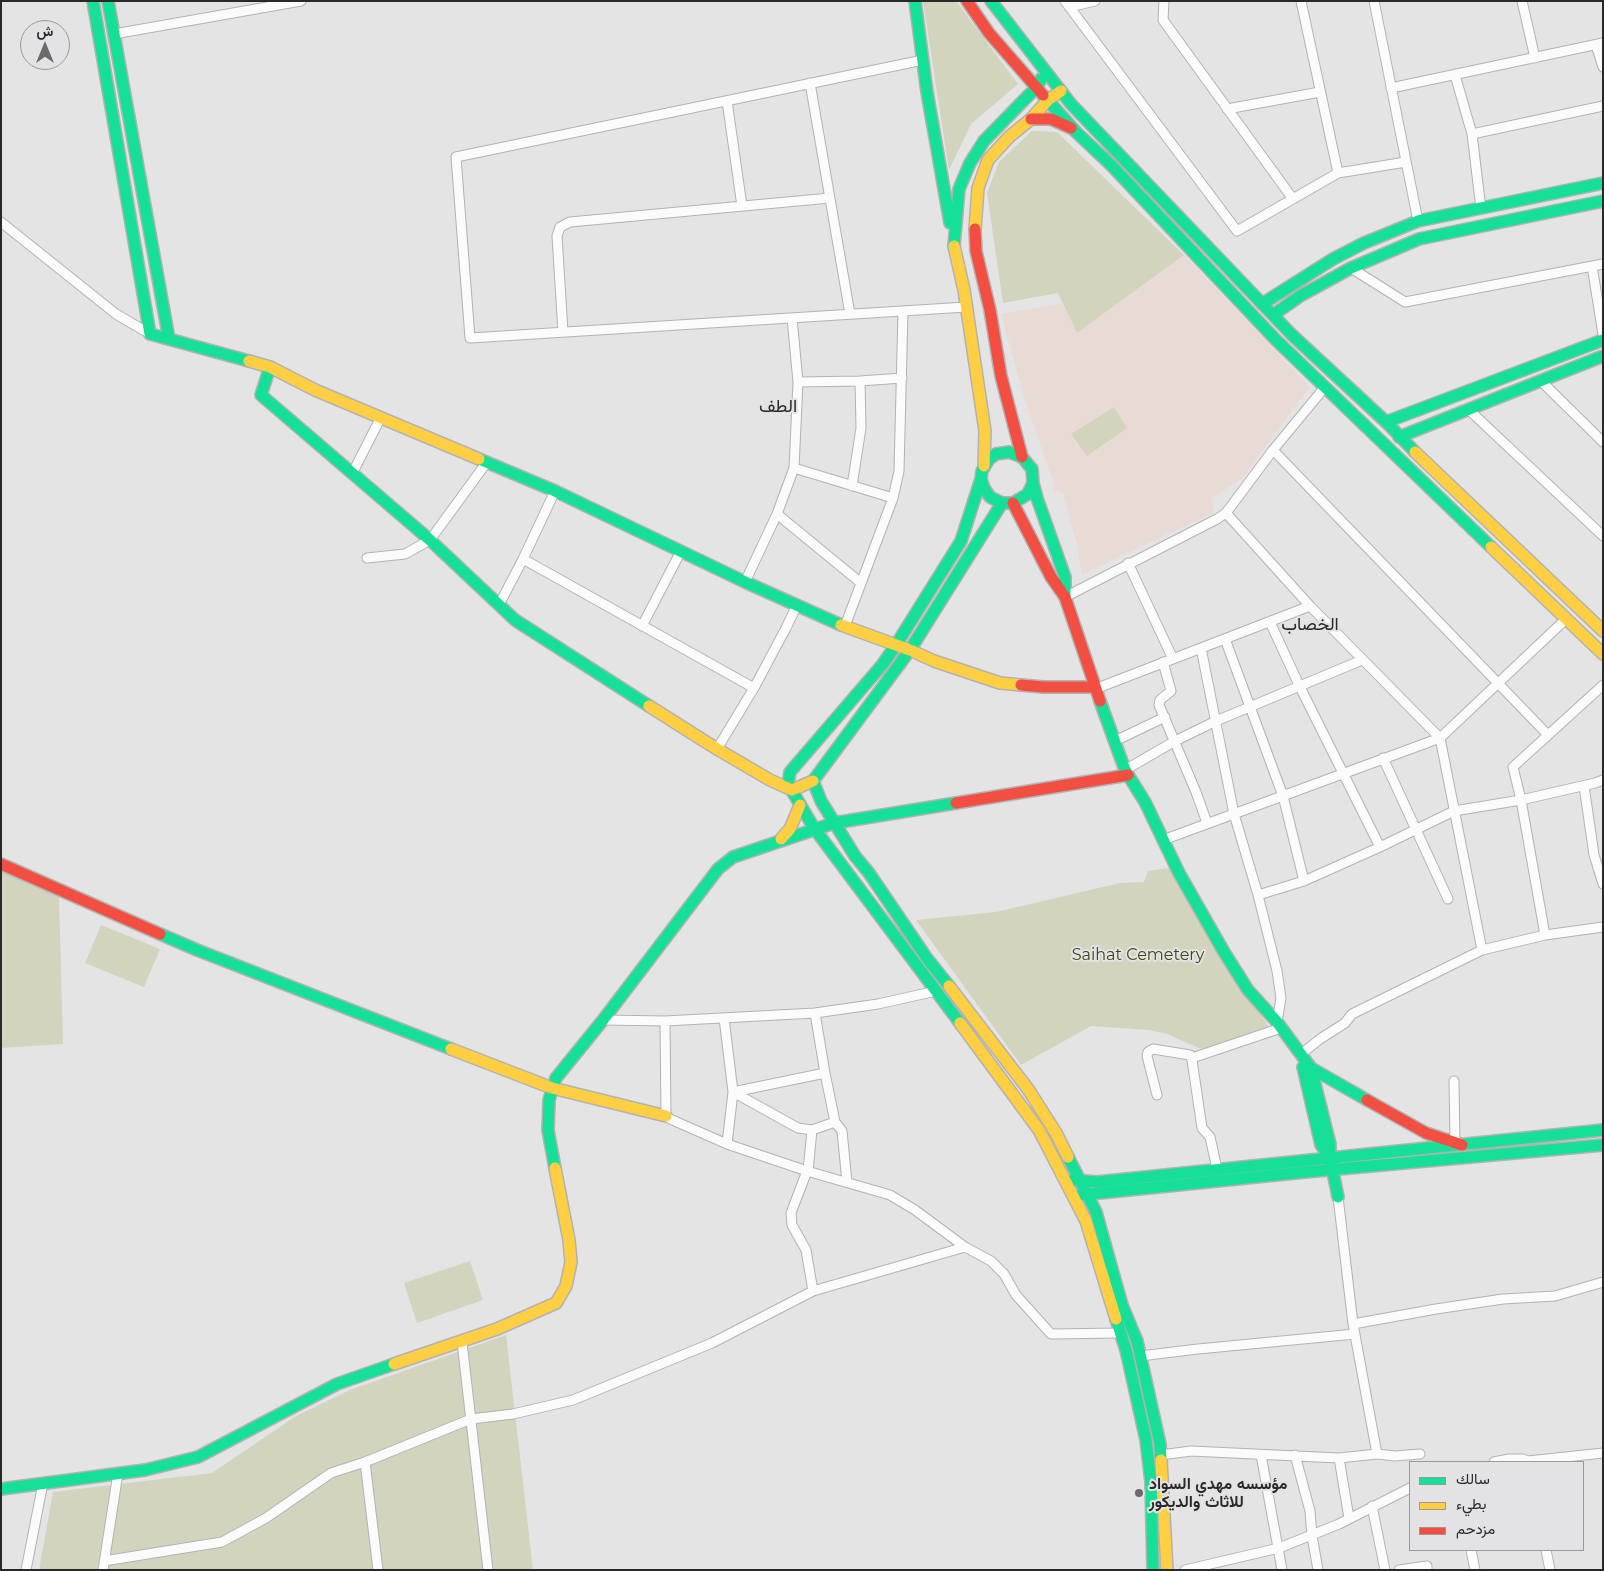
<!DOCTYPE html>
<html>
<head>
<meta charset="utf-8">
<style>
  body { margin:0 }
  #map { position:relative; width:1604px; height:1571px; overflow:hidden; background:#e4e4e4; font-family:Montserrat,Vazirmatn,sans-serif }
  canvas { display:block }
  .frame { position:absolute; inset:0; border:2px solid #29292a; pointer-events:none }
  .legend { position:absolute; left:1409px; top:1461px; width:175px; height:90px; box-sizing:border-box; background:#e3e3e5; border:1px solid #99999a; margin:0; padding:6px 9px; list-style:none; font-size:15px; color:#29292a }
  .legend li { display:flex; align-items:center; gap:10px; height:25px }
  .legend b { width:25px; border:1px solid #99999a }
  .north { position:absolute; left:20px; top:20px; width:50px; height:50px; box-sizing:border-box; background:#e3e3e5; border:1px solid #99999a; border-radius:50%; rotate:0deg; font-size:14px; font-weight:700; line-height:20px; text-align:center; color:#29292a }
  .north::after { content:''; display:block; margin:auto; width:18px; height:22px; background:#6a6a6b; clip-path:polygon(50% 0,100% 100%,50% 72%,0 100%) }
</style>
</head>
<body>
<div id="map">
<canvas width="1604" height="1571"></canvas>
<div class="frame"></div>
<ul class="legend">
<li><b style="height:6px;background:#16e098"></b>سالك</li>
<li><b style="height:6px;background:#ffcf43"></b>بطيء</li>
<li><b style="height:6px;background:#f24e42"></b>مزدحم</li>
</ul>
<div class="north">ش</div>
</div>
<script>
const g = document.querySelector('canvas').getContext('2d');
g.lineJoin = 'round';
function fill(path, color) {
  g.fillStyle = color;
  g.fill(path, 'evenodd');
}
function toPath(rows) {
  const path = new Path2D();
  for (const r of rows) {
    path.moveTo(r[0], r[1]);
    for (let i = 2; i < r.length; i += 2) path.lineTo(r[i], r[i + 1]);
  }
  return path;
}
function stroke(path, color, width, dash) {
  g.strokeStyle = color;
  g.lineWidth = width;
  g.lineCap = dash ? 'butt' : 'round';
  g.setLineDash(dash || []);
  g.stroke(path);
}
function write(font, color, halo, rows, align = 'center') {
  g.font = font + ' Montserrat,Vazirmatn,sans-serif';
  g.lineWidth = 4;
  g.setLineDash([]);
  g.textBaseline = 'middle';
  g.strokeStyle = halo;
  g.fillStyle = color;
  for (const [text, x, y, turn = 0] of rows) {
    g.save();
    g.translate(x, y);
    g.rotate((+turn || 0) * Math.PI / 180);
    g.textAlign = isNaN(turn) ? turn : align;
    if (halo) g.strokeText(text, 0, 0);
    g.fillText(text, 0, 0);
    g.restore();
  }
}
fill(toPath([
  [1184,255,1310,387,1242,478,1213,498,1214,512,1082,575,1076,541,1063,494,1053,490,1053,482,1024,397,1001,314,1062,303,1077,333]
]), '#e8dbd6');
fill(toPath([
  [923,1,956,1,1018,84,971,124,949,170],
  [1032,131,1057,132,1184,255,1077,333,1058,293,1003,303,987,193,999,162],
  [1114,407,1127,428,1087,456,1071,434],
  [1170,868,1270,1029,1212,1049,1199,1048,1167,1034,1149,1030,1091,1026,1021,1065,916,920,996,912,1120,883,1144,882,1148,871],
  [1,871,59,897,63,1044,1,1048],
  [101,925,160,949,144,987,85,963],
  [470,1261,483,1300,417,1323,404,1283],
  [506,1335,533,1570,39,1570,53,1492,212,1473,296,1416,350,1390]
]), '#d2d4be');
const street = toPath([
  [1065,1,1237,231,1338,173,1406,162],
  [1164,1,1163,20,1293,199],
  [1301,1,1338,173],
  [1374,1,1418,221],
  [1522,1,1535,58],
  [1069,7,1095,1],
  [114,34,301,1],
  [1596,45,1603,67],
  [923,60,456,157,470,338,966,307],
  [1455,75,1472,134,1481,209],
  [810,83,850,314],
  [1391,88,1603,43],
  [727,101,742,206],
  [1227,109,1320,92],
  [1472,134,1603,106],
  [1,222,116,314,150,334],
  [1592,266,1603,334],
  [1351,268,1405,302,1603,264],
  [563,332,557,236,560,227,570,222,830,198],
  [1541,381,1603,442],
  [798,382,860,381,902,378],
  [1468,409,1603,536],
  [1273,450,1548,735],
  [794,468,893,498],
  [352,474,381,417],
  [852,486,861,428,860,381],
  [1226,513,1310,606,1440,738,1482,950],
  [777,514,861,583],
  [367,558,405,554,430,540,487,462],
  [523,559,754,688],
  [1128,563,1173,659],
  [745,582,777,514,794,468,798,382,792,318],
  [1065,597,1217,519,1226,513,1273,450,1325,387],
  [499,605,523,559,555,491],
  [1270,622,1299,685,1380,847],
  [642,626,681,551],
  [845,626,893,498,899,471,903,311],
  [1225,639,1283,796,1304,881],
  [1201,648,1234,814,1258,895,1277,971,1281,998,1277,1022],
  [1163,662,1171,691,1160,700,1159,705,1196,792,1207,823],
  [1095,689,1310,606],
  [1115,741,1165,717],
  [717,749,754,688,786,628,797,605],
  [1383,758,1448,899],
  [1125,770,1175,741,1216,721,1362,660],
  [1584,786,1594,855,1603,884],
  [1163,840,1440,738,1566,619],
  [1258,895,1304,881,1380,847,1454,811,1521,800,1595,783,1603,780],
  [1545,935,1521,800,1513,767,1603,685],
  [724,1018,733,1092,727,1144],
  [603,1020,665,1021,815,1013,878,1004,936,991],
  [665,1021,666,1116,670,1119,727,1144,807,1171,890,1195,915,1210,965,1247,991,1261,1004,1274,1016,1295,1051,1334,1120,1333],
  [1300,1055,1320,1039,1345,1023,1352,1014,1482,950,1545,935,1603,927],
  [1192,1058,1281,1028],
  [1454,1081,1455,1143],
  [733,1092,798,1128,812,1130,835,1122,825,1073,815,1013],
  [733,1092,825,1073],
  [1157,1095,1147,1056,1148,1052,1153,1049,1190,1055,1192,1060,1202,1128,1210,1137,1217,1169],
  [835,1122,842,1131,847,1182],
  [807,1171,791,1213,792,1225,806,1250,813,1291],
  [808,1171,812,1130],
  [1338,1197,1353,1324,1377,1454],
  [1353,1324,1436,1309,1503,1299,1555,1296,1603,1282],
  [462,1342,488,1570],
  [1140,1356,1198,1349,1355,1334],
  [1161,1455,1191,1451,1339,1458,1377,1454,1395,1456,1420,1454],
  [1261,1455,1282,1570],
  [1295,1455,1310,1511,1312,1536,1318,1570],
  [1339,1458,1349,1518],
  [365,1462,378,1570],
  [1494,1462,1509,1459,1523,1459,1528,1461,1603,1453],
  [1372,1506,1385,1570],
  [1471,1550,1475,1570],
  [1546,1550,1550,1570],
  [104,1561,222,1542,266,1518,331,1473,365,1462,471,1419,513,1414,573,1400,712,1343,813,1291,965,1247],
  [26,1570,43,1483],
  [103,1570,118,1473],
  [1185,1570,1279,1548,1339,1524,1410,1488],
  [1399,1570,1427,1566,1427,1570]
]);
const fast = toPath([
  [93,1,150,334,249,361],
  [108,1,169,339],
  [915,1,927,92,950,223],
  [991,1,1071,104,1292,335,1386,422,1415,452],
  [1043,95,1076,132,1111,165,1275,339,1491,547],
  [1021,103,1037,87,1041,79],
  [954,246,959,189,970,163,984,141,1021,103],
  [1262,304,1333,259,1364,243,1418,221,1603,183],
  [1273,315,1300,296,1351,268,1419,239,1603,201],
  [270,367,261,395,430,540,515,620,649,706],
  [1386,422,1603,340],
  [1399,437,1603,356],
  [479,459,555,491,745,582,841,625],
  [1033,483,1028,494,1013,503,1002,503,990,497,984,488,981,479,982,471,989,459,996,454,1009,452,1022,457,1032,469,1033,483,1037,498,1065,577,1065,597],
  [1100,701,1125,770,1145,802,1179,873,1224,952,1248,990,1277,1022,1311,1068,1367,1100],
  [160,934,197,950,451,1049],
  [949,986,926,957,869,873,855,856,821,801,813,781,910,650,1002,503],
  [960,1023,814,828,788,784,790,772,882,665,896,645,961,541,981,479],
  [1303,1067,1321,1145,1330,1157],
  [1311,1068,1330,1144,1330,1157,1338,1197],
  [1068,1157,1096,1212,1122,1305,1137,1341,1160,1444,1161,1460],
  [555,1168,548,1130,549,1100,556,1078,603,1020,718,869,733,857,834,823,956,803],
  [1073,1180,1097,1182,1603,1130],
  [1080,1195,1305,1172,1603,1145],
  [1116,1319,1126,1350,1146,1440,1151,1482,1153,1570],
  [1,1489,145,1470,198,1457,337,1384,394,1364]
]);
const slow = toPath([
  [975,229,978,188,988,160,1009,137,1031,119,1048,100,1061,91],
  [954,246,964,290,985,431,984,466],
  [249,361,270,367,315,390,479,459],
  [1415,452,1603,631],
  [1491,547,1603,654],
  [841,625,910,650,934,661,1000,683,1021,685],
  [649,706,717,749,770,780,792,790,813,781],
  [781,839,790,829,800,805],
  [949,986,1028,1089,1056,1133,1068,1157],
  [960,1023,1039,1130,1086,1221,1116,1319],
  [451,1049,552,1088,666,1116],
  [394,1364,497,1329,556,1303,566,1286,571,1262,569,1240,555,1168],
  [1161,1460,1167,1570]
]);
const jam = toPath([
  [967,1,989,33,1043,95],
  [1031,119,1051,119,1071,128],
  [975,229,976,251,990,310,1001,376,1022,457],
  [1013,503,1051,577,1065,597,1100,701],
  [1021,685,1043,687,1095,687],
  [956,803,1128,775],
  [1,864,160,934],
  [1367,1100,1426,1133,1462,1145]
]);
stroke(street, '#b2b2b2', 11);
stroke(fast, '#b2b2b2', 14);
stroke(slow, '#b2b2b2', 14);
stroke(jam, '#b2b2b2', 14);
stroke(street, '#fbfbfb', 9);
stroke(fast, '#16e098', 11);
stroke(slow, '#ffcf43', 11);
stroke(jam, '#f24e42', 11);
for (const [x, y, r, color] of [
  [1139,1493,5,"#6a6a6b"]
]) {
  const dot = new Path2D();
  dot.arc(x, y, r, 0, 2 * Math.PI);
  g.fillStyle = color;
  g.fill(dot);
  stroke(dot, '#e3e3e5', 2);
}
write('16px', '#424514', '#e3e3e5', [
  ["Saihat Cemetery",1138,955]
]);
write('bold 16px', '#29292a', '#e3e3e5', [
  ["مؤسسه مهدي السواد",1149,1484],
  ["للاثاث والديكور",1149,1502]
], 'left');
write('18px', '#29292a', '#e3e3e5', [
  ["الطف",778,407],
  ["الخصاب",1310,625]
]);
</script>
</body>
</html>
